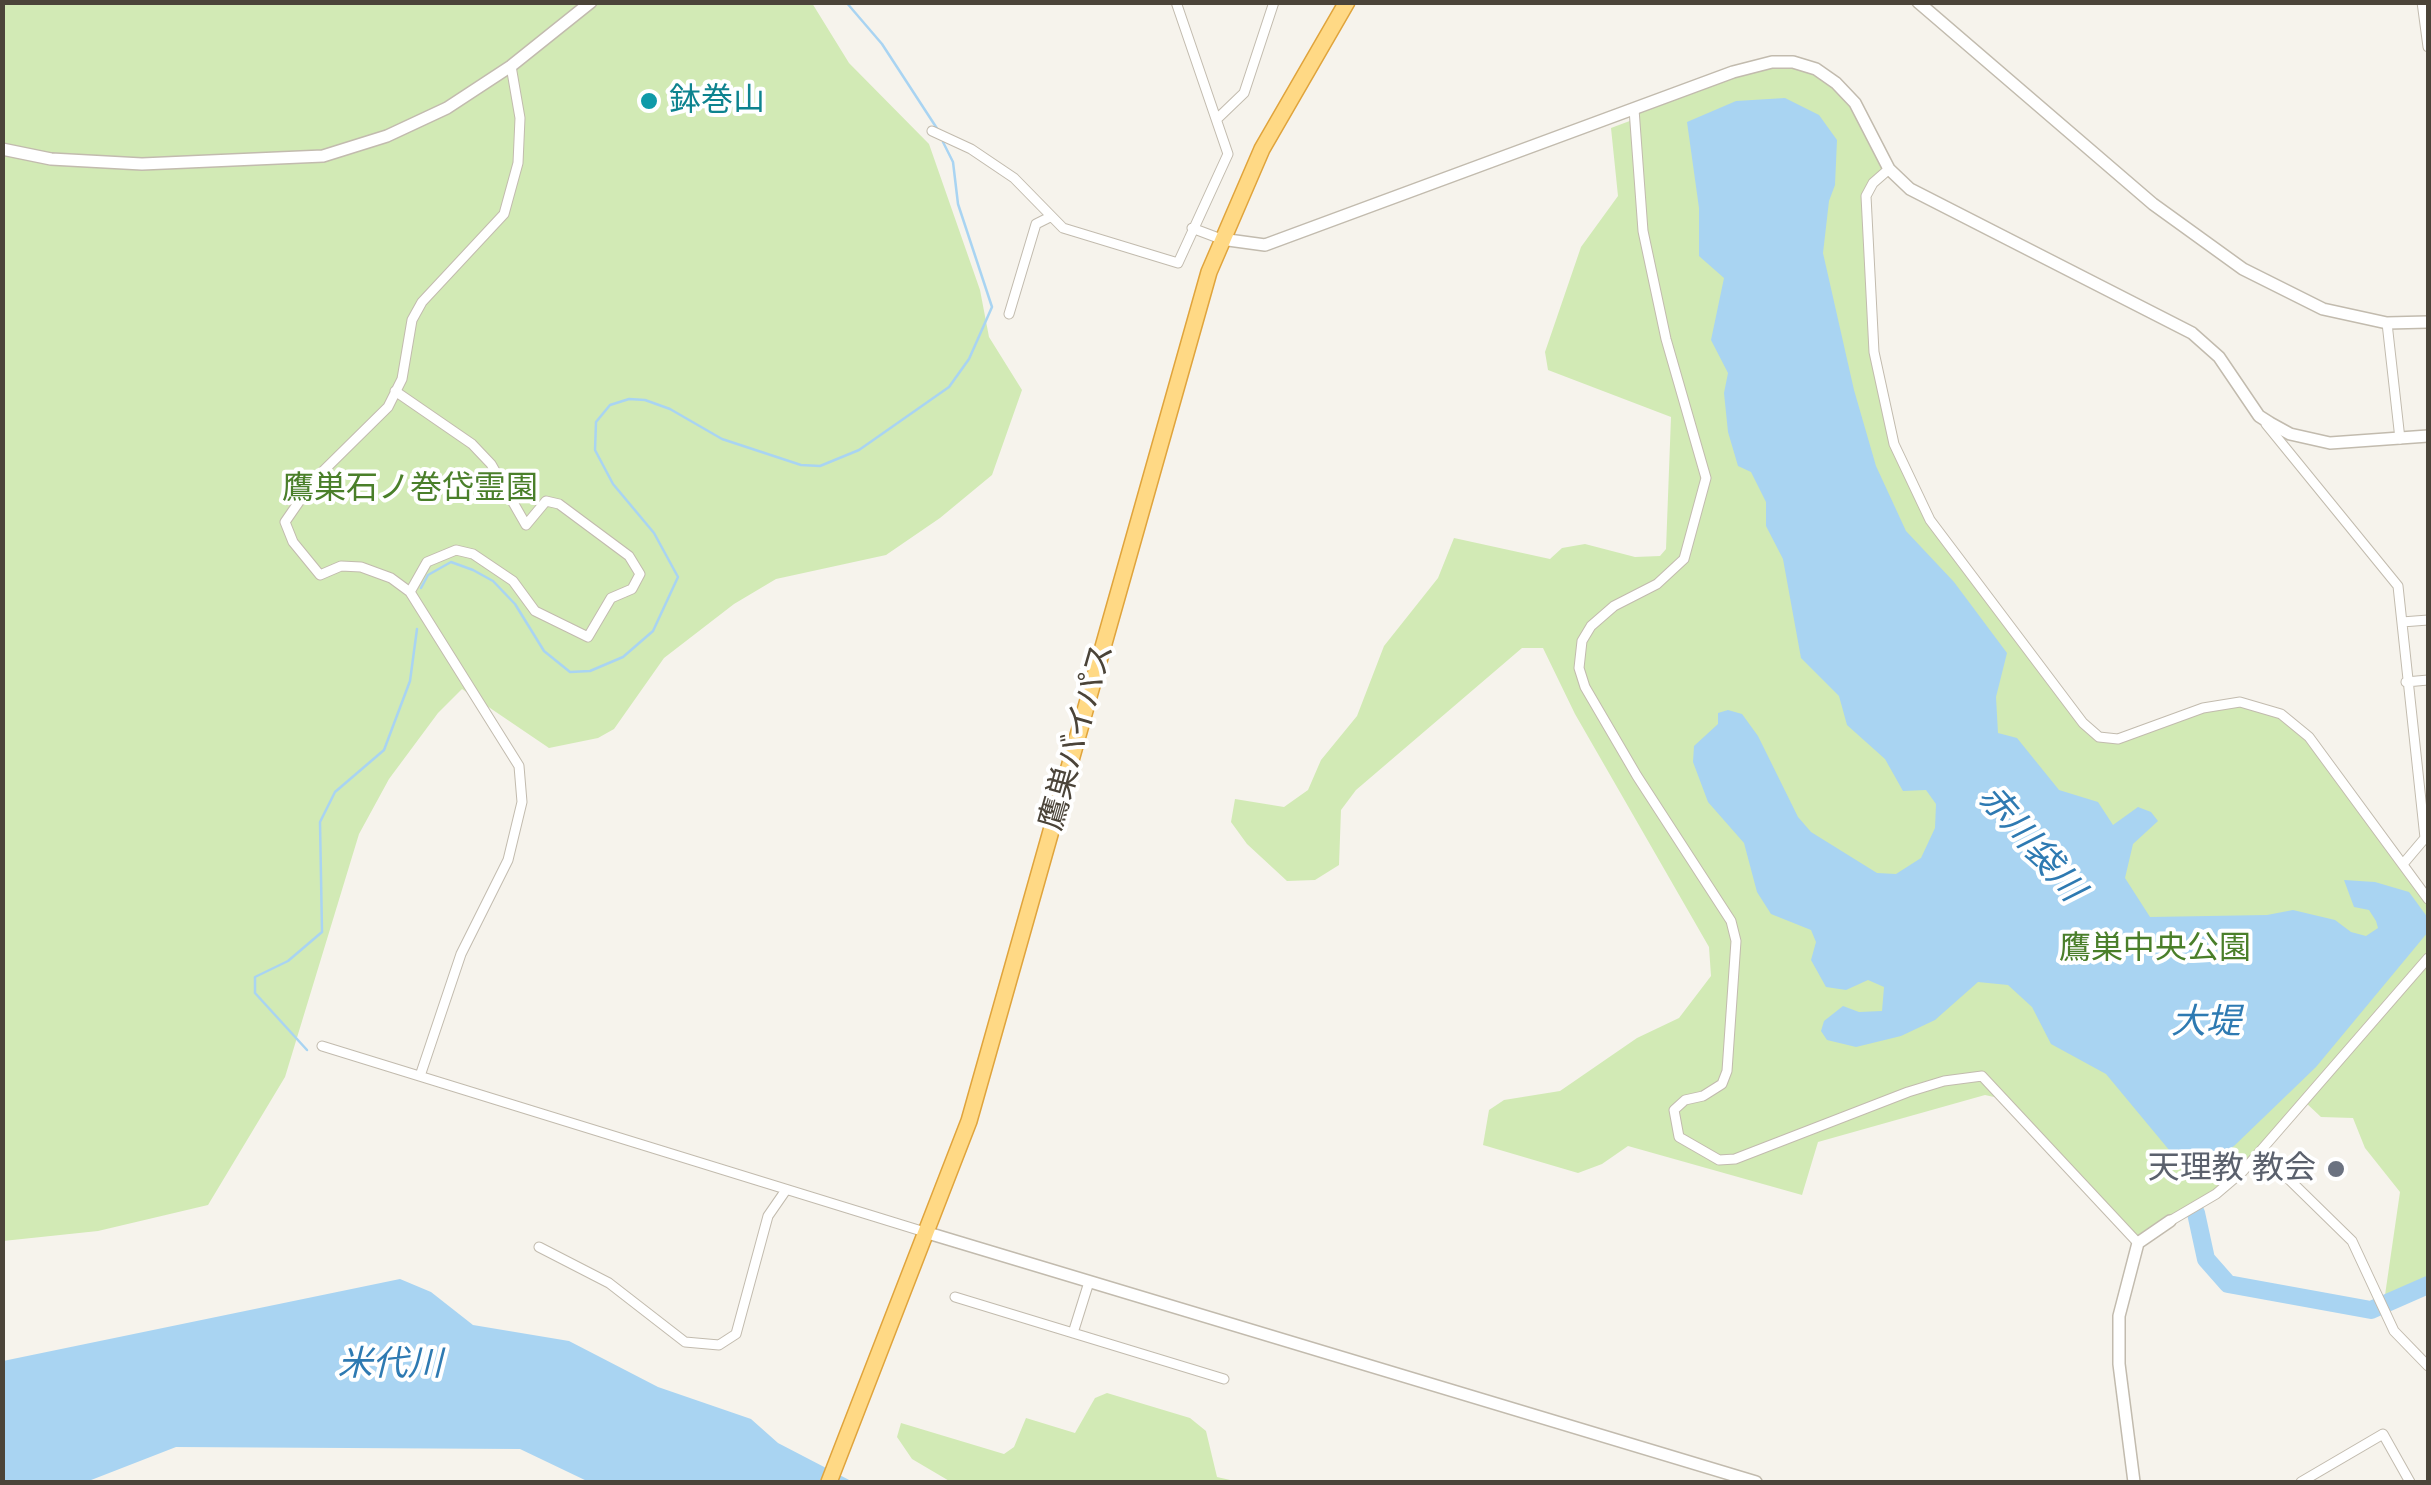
<!DOCTYPE html>
<html>
<head>
<meta charset="utf-8">
<style>
  body { margin:0 }
  #map { position:relative; width:2431px; height:1485px; overflow:hidden; background:#f6f3ec; font-family:"Space Grotesk",sans-serif }
  canvas { display:block }
  .frame { position:absolute; inset:0; border:5px solid #4b4439; pointer-events:none }
</style>
</head>
<body>
<div id="map">
<canvas width="2431" height="1485"></canvas>
<div class="frame"></div>
</div>
<script>
const g = document.querySelector('canvas').getContext('2d');
g.lineJoin = 'round';
function fill(path, color) {
  g.fillStyle = color;
  g.fill(path, 'evenodd');
}
function toPath(rows) {
  const path = new Path2D();
  for (const r of rows) {
    path.moveTo(r[0], r[1]);
    for (let i = 2; i < r.length; i += 2) path.lineTo(r[i], r[i + 1]);
  }
  return path;
}
function stroke(path, color, width, dash) {
  g.strokeStyle = color;
  g.lineWidth = width;
  g.lineCap = dash ? 'butt' : 'round';
  g.setLineDash(dash || []);
  g.stroke(path);
}
function write(font, color, halo, rows, align = 'center') {
  g.font = font + ' "Space Grotesk","Noto Sans JP",sans-serif';
  g.lineWidth = 8;
  g.setLineDash([]);
  g.textBaseline = 'middle';
  g.strokeStyle = halo;
  g.fillStyle = color;
  for (const [text, x, y, turn = 0] of rows) {
    g.save();
    g.translate(x, y);
    g.rotate((+turn || 0) * Math.PI / 180);
    g.textAlign = isNaN(turn) ? turn : align;
    if (halo) g.strokeText(text, 0, 0);
    g.fillText(text, 0, 0);
    g.restore();
  }
}
fill(toPath([
  [2,3,812,3,849,63,929,144,980,290,989,337,1022,390,992,475,940,518,886,555,776,579,734,604,664,658,614,729,598,738,549,748,462,689,438,713,389,779,359,834,285,1077,208,1205,98,1231,3,1241],
  [1793,62,1836,83,1889,169,1866,196,1872,330,1883,402,1915,493,2051,681,2099,737,2118,739,2203,708,2240,702,2299,726,2428,899,2428,1278,2384,1302,2400,1192,2365,1148,2353,1118,2321,1117,2305,1102,2243,1171,2138,1243,2003,1099,1985,1095,1818,1142,1802,1195,1628,1146,1602,1164,1578,1173,1483,1145,1489,1110,1504,1100,1560,1091,1637,1038,1679,1018,1711,976,1709,947,1575,714,1543,648,1522,648,1356,790,1341,810,1339,865,1315,880,1287,881,1247,844,1231,822,1235,799,1284,807,1308,790,1321,760,1357,716,1384,646,1438,578,1454,538,1550,559,1562,548,1585,544,1635,557,1660,556,1666,549,1671,417,1548,370,1545,352,1581,247,1618,196,1611,128,1635,119,1634,109,1733,72],
  [1107,1393,1190,1418,1206,1431,1217,1477,1239,1482,951,1482,912,1459,897,1437,901,1423,1004,1454,1014,1447,1026,1418,1075,1433,1095,1398]
]), '#d2eab5');
fill(toPath([
  [1785,98,1819,115,1837,140,1835,185,1829,201,1823,253,1854,390,1876,466,1906,531,1954,582,2007,653,1996,697,1998,733,2017,738,2059,790,2098,802,2113,825,2138,807,2151,812,2158,821,2133,844,2125,878,2150,917,2267,915,2293,910,2335,920,2351,932,2366,936,2378,928,2376,921,2369,910,2354,907,2344,880,2375,882,2409,892,2428,918,2428,932,2316,1067,2234,1146,2189,1174,2106,1074,2051,1044,2032,1007,2008,985,1978,982,1935,1020,1901,1036,1856,1047,1827,1040,1821,1031,1824,1021,1843,1006,1859,1012,1882,1011,1884,987,1868,980,1846,990,1826,987,1811,960,1816,942,1811,930,1771,914,1757,892,1744,843,1708,802,1693,762,1694,746,1718,724,1718,713,1728,710,1742,714,1758,736,1798,817,1811,832,1877,873,1896,874,1921,858,1935,828,1936,804,1926,790,1903,791,1885,759,1847,725,1839,696,1801,658,1783,559,1766,526,1766,502,1751,472,1738,466,1728,432,1724,393,1728,373,1711,340,1724,278,1699,256,1699,208,1687,122,1736,101],
  [400,1279,431,1292,473,1325,569,1341,658,1387,751,1419,778,1443,853,1482,589,1482,520,1449,176,1447,86,1482,3,1482,3,1361]
]), '#a9d4f2');
stroke(toPath([
  [846,2,882,44,938,130],
  [421,588,428,575,451,562,473,570,493,581,515,604,544,651,570,672,590,671,623,657,653,631,678,577,654,533,613,484,595,450,596,422,610,405,629,399,645,400,670,409,722,439,801,465,820,466,859,450,949,387,969,359,992,307,958,204,953,162,943,142],
  [307,1050,255,993,255,977,288,961,322,932,320,822,335,792,384,750,410,681,417,629]
]), '#a9d4f2', 2.5);
stroke(toPath([
  [2196,1213,2206,1259,2228,1284,2371,1310,2428,1285]
]), '#a9d4f2', 18);
const minor = toPath([
  [2422,2,2428,47],
  [1634,109,1643,231,1666,339,1706,478,1684,559,1657,584,1614,606,1591,626,1582,641,1579,668,1585,687,1637,776,1731,921,1736,941,1727,1071,1722,1084,1703,1096,1685,1100,1674,1110,1679,1137,1719,1160,1735,1159,1908,1092,1944,1081,1982,1076,2138,1243],
  [1218,118,1244,93,1274,2],
  [932,131,971,149,1014,178,1063,228,1178,263,1228,154,1176,2],
  [1889,169,1873,183,1866,196,1874,352,1894,444,1930,520,2083,723,2099,737,2118,739,2203,708,2240,702,2281,714,2309,737,2428,899],
  [1192,228,1221,239],
  [1009,314,1036,224,1050,217],
  [2387,323,2400,439],
  [395,391,472,444,491,464,526,525,546,501,559,504,629,556,640,574,632,589,611,598,588,637,535,611,513,581,473,554,456,550,427,562,410,592],
  [2266,424,2398,586,2425,838,2403,864],
  [2402,622,2428,620],
  [2406,682,2428,680],
  [322,1046,928,1233],
  [420,1076,461,954,508,860,522,802,519,766,410,592,391,578,361,567,341,566,320,575,293,542,285,522,314,480,388,407,402,379,412,320,422,302,504,214,518,163,520,118,511,66],
  [2260,1151,2352,1241,2394,1331,2428,1366],
  [2170,1221,2216,1194,2243,1171,2428,958],
  [539,1247,609,1283,685,1342,719,1345,736,1334,768,1216,786,1190],
  [955,1297,1224,1379],
  [1073,1333,1089,1282],
  [2301,1482,2383,1434,2410,1482]
]);
const tertiary = toPath([
  [1918,2,2153,204,2243,269,2323,309,2387,323,2428,322],
  [2,149,51,159,142,164,323,156,387,136,447,108,511,66,591,2],
  [1221,239,1265,245,1733,72,1772,62,1793,62,1816,69,1836,83,1855,103,1889,169,1910,189,2192,333,2219,357,2259,416,2270,423,2290,434,2330,443,2428,436],
  [928,1233,1756,1482],
  [2134,1482,2119,1364,2119,1316,2138,1243,2170,1221]
]);
const trunk = toPath([
  [829,1482,969,1121,1209,272,1262,149,1347,2]
]);
stroke(minor, '#c2bbae', 11);
stroke(tertiary, '#c2bbae', 14);
stroke(trunk, '#e0a43c', 18);
stroke(minor, '#fff', 9);
stroke(tertiary, '#fff', 11);
stroke(trunk, '#ffd985', 15);
for (const [x, y, r, color] of [
  [649,101,10,"#0f9aa8"],
  [2336,1169,10,"#6b7280"]
]) {
  const dot = new Path2D();
  dot.arc(x, y, r, 0, 2 * Math.PI);
  g.fillStyle = color;
  g.fill(dot);
  stroke(dot, '#fff', 4);
}
write('32px', '#0d838f', '#fff', [
  ["鉢巻山",669,101]
], 'left');
write('32px', '#4a7f2a', '#fff', [
  ["鷹巣石ノ巻岱霊園",410,489],
  ["鷹巣中央公園",2155,949]
]);
write('32px', '#4b4439', '#fff', [
  ["鷹巣バイパス",1078,737,-74]
]);
write('32px', '#5b616d', '#fff', [
  ["天理教 教会",2316,1169]
], 'right');
write('italic 35px', '#2e7ab2', '#fff', [
  ["赤川袋川",2030,844,49],
  ["大堤",2206,1024],
  ["米代川",390,1366]
]);
</script>
</body>
</html>
